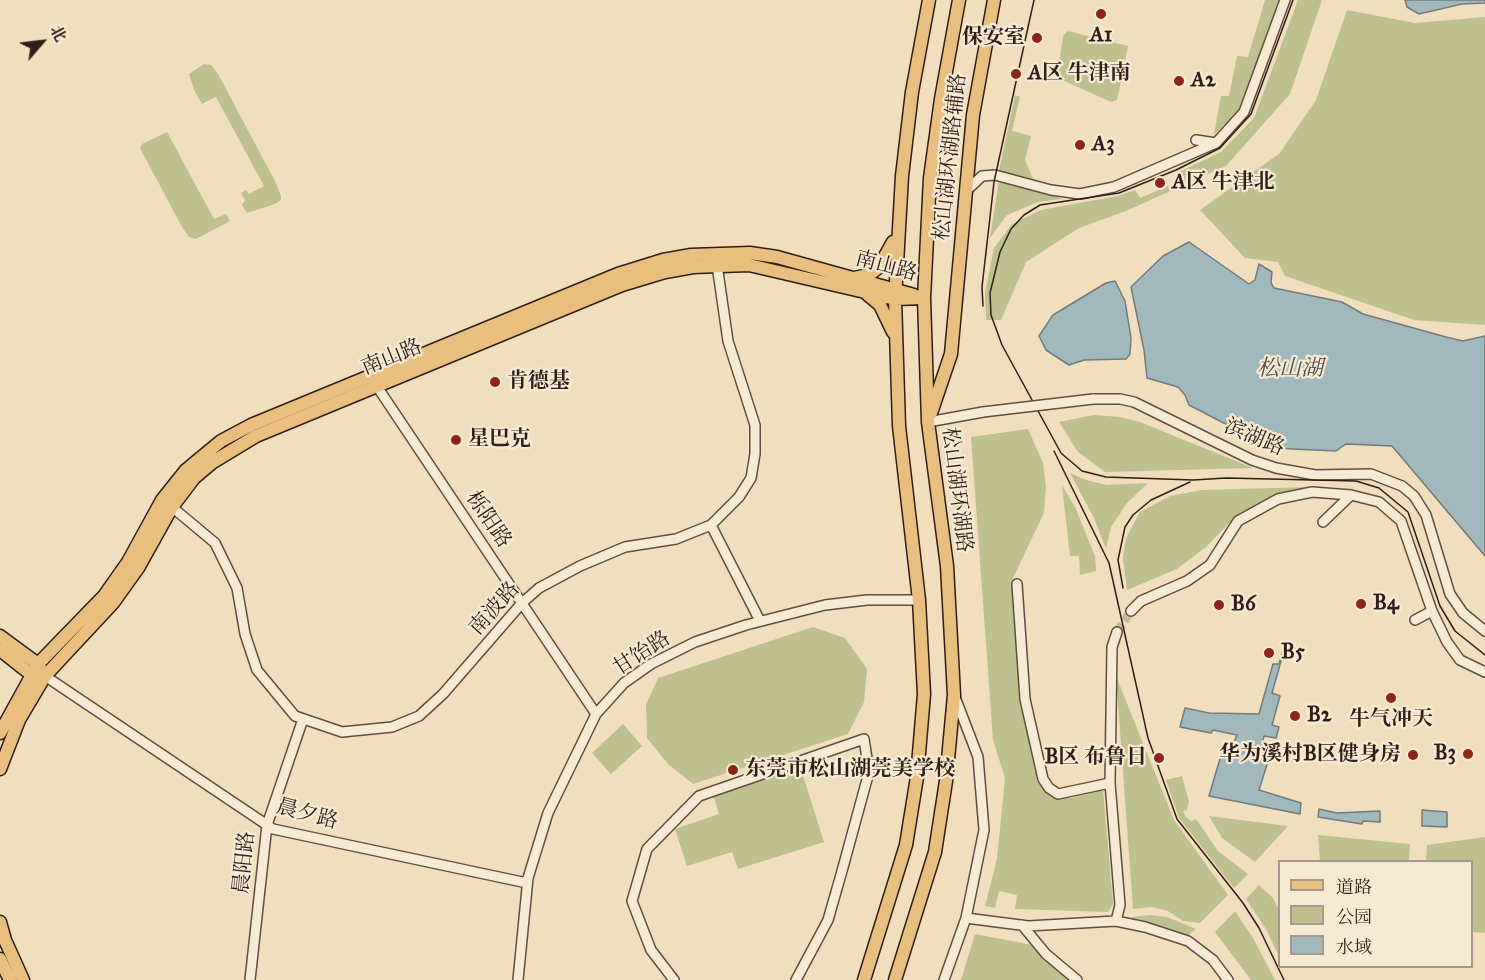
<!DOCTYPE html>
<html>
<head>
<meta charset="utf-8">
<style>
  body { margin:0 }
  #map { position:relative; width:1485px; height:980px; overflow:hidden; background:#f1debc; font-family:"IM FELL Great Primer","Noto Serif SC",serif }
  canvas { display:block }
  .legend { position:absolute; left:1278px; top:860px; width:195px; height:108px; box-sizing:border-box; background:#f6ead3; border:2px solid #a79888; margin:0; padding:8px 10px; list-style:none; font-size:18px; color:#311e17 }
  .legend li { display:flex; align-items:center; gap:12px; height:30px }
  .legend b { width:30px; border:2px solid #a79888 }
  .north { position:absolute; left:12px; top:12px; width:60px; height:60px; -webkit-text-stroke:4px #f6ead3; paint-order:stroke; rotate:62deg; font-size:16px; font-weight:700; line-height:24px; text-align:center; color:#311e17 }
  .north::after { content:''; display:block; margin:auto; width:21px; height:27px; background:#311e17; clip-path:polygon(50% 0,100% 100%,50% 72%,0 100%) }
</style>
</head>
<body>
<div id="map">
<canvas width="1485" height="980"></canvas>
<ul class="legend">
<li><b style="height:8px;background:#e8bf7e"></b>道路</li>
<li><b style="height:16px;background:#bec08e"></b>公园</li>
<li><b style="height:16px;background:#a1b9bd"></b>水域</li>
</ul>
<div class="north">北</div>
</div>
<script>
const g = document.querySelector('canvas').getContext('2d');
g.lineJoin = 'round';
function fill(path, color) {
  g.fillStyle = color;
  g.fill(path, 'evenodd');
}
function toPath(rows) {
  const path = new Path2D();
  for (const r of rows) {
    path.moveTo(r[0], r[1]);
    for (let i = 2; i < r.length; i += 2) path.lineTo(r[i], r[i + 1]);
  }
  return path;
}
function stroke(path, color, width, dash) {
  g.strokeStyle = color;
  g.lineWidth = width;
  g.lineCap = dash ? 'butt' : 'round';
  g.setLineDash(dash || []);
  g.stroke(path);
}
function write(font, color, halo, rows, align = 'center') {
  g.font = font + ' "IM FELL Great Primer","Noto Serif SC",serif';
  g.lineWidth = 4.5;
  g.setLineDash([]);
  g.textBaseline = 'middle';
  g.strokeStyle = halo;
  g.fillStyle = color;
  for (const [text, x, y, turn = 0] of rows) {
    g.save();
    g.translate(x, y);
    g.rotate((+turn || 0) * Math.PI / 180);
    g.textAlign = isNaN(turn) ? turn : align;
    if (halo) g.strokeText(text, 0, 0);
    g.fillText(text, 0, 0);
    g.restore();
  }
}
fill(toPath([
  [1265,0,1281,0,1250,90,1239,109,1214,135,1221,96,1229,96,1237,56,1248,57],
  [1298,0,1322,0,1290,94,1226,166,1126,211,1079,228,1026,262,1001,320,986,320,985,293,994,248,1012,224,1041,210,1118,196,1135,190,1140,198,1182,180,1179,172,1221,152,1254,118],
  [1347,10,1415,23,1485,17,1485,325,1414,320,1285,276,1278,262,1245,258,1200,210,1280,153,1316,100],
  [1068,31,1128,46,1117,100,1111,102,1060,79,1058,71,1063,36],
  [204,64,211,65,218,74,275,181,281,196,281,200,275,204,247,213,242,205,245,200,241,193,246,190,249,194,264,186,216,97,202,104,195,92,189,74],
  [1015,95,1020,97,1012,131,1031,136,1025,160,1034,181,999,171],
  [167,132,214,219,226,214,230,221,196,239,189,237,182,227,140,148,142,144],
  [999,181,1040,191,1062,199,1038,202,1007,215,990,238],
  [1094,415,1120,417,1140,422,1253,468,1105,472,1078,452,1059,422],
  [1028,429,1043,463,1046,486,1044,513,1011,582,1021,698,1039,781,1045,790,1056,798,1072,798,1103,790,1113,904,1108,912,1015,909,1017,895,999,891,995,908,985,906,997,859,1005,778,993,740,971,437],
  [1070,473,1086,480,1107,485,1148,483,1127,503,1111,527,1106,549,1094,518],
  [1062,485,1076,509,1095,556,1096,571,1080,575,1079,556,1070,556],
  [1311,487,1277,496,1235,517,1206,547,1177,569,1127,590,1123,558,1126,538,1140,512,1170,496,1202,490],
  [813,627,845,638,867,669,864,702,848,734,693,784,668,764,647,738,646,705,658,678],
  [1116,676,1174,820,1228,895,1200,923,1183,921,1168,911,1152,907,1133,909],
  [623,724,642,746,611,774,592,753],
  [800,766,824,842,738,869,732,852,687,866,675,829,719,814,713,794],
  [1182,776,1189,802,1187,810,1183,811,1186,817,1191,821,1196,819,1218,851,1248,874,1234,888,1179,818,1166,780],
  [1209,816,1288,826,1255,862,1222,838],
  [1318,835,1410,844,1409,861,1320,861],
  [1485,837,1485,933,1472,932,1472,862,1426,861,1427,845],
  [1259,885,1273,898,1279,910,1279,957,1266,929,1246,899],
  [1235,911,1253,938,1275,980,1251,980,1215,932],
  [1151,915,1167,917,1196,929,1186,937,1140,923,1131,917],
  [975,934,1032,945,1072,980,961,980]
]), '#bec08e');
const water = toPath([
  [1405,0,1485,0,1485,3,1462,4,1419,14,1407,7,1405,0],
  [1189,242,1249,284,1255,280,1259,264,1272,272,1271,283,1274,288,1342,302,1363,314,1446,337,1463,341,1485,336,1485,556,1392,446,1346,444,1336,451,1272,448,1189,405,1185,395,1178,387,1147,378,1144,350,1131,287,1163,256,1189,242],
  [1115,281,1125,301,1131,338,1130,354,1126,359,1084,360,1069,365,1046,350,1039,336,1053,315,1106,283,1115,281],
  [1284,645,1296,649,1293,657,1283,654,1272,693,1280,696,1272,725,1279,727,1276,738,1264,736,1261,751,1271,752,1259,790,1301,803,1300,814,1209,796,1225,742,1234,742,1237,735,1213,730,1211,733,1180,727,1185,708,1209,713,1259,714,1273,664,1279,664,1284,645],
  [1319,809,1337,813,1380,811,1380,822,1363,821,1362,824,1318,817,1319,809],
  [1422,810,1447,812,1447,827,1422,826,1422,810]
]);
fill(water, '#a1b9bd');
stroke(water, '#747b7b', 1.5);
stroke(toPath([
  [1117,632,1131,611]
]), '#cbb89b', 9, [9, 4.5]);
const minor = toPath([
  [1196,140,1216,143],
  [966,191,982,176,995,175,1051,190,1080,194,1114,187,1216,143,1244,112,1285,0],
  [374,382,596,714],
  [1093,399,1120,399,1134,402,1252,460,1276,468,1315,475,1371,474,1402,486,1414,496,1426,515,1450,594,1463,613,1485,631],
  [928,422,983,412],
  [172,507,215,543,237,588,245,634,257,670,295,716,342,732,392,727,419,716,443,694,522,603,539,588,580,566,625,547,676,539,711,525,739,497,751,478,755,454,755,425,728,341,717,265],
  [1323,522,1351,495],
  [711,525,760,621],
  [1017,584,1025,699,1043,779,1049,788,1058,794,1110,783],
  [1131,611,1141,601,1187,581,1210,565,1238,521,1278,499,1312,492,1351,495,1379,502,1401,521,1432,611,1447,642,1460,660,1485,672],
  [1415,620,1432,611],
  [45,676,273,829,527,883],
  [955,697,978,757,984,830,966,918,1028,926,1116,921,1145,927,1188,941,1213,960,1228,980],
  [1116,921,1120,905,1110,783,1112,647,1117,632],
  [1022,925,1046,954,1077,980],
  [250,980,267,825,303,719],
  [518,980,528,878,548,813,596,714,624,683,651,664,695,642,746,625,825,605,867,600,919,600],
  [674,980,651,950,632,901,647,849,699,796,864,739,869,772,842,871,828,920,796,980],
  [944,980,966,918]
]);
const major = toPath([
  [854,278,869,275,879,267,893,242],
  [868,295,880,305,893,332],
  [931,413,951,354,973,115,994,0],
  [0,636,38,664,41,670],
  [0,650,32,675,38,675],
  [0,733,38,664,104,596,128,562,162,500,186,470,221,441,251,425,618,274,663,260,691,255,750,253,777,257,914,295],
  [0,769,19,720,45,676,113,603,138,568,172,507,194,478,213,462,256,436,622,285,665,272,693,267,749,265,895,299,924,298],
  [0,922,5,940,23,980],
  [0,959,10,980],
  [864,980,906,845,917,777,924,694,919,600,899,426,895,299,902,176,912,92,929,0],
  [895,980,935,852,946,781,954,695,947,566,928,422,924,298,930,178,941,99,959,0]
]);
stroke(minor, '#614e40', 12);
stroke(major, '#311e17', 15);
stroke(minor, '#f6ead3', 9);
stroke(major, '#e8bf7e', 12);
stroke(toPath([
  [1293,0,1251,114,1220,148,1176,170,1119,193,1040,205,1024,215,1011,229,1000,252,990,293,991,315,1002,345,1061,453,1082,471,1106,477,1193,480,1226,478,1356,481,1379,488,1408,512,1440,606,1455,631,1485,655],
  [983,306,982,287,994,182,1034,0],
  [1054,451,1109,563,1148,738,1177,819,1243,903,1259,928,1284,980],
  [1123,588,1118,560,1125,527,1133,515,1151,500,1190,482]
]), '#311e17', 1.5);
const minorBridge = toPath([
  [983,412,1093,399]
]);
stroke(minorBridge, '#614e40', 12, []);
stroke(minorBridge, '#f6ead3', 9);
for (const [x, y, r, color] of [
  [1101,14,6,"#8f2418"],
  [1037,38,6,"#8f2418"],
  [1016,74,6,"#8f2418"],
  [1179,81,6,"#8f2418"],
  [1080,145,6,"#8f2418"],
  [1160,183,6,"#8f2418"],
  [495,382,6,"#8f2418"],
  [456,440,6,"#8f2418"],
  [1361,604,6,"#8f2418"],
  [1219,605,6,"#8f2418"],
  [1269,653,6,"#8f2418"],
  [1391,698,6,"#8f2418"],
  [1295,716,6,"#8f2418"],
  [1468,754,6,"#8f2418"],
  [1413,755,6,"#8f2418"],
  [1159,758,6,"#8f2418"],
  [733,770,6,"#8f2418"]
]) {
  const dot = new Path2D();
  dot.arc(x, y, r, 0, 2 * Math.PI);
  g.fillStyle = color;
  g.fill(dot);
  stroke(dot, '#f6ead3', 2);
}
write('bold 21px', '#311e17', '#f6ead3', [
  ["A1",1101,36,"center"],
  ["保安室",1025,38,"right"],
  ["A区 牛津南",1028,74],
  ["A2",1191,81],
  ["A3",1092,145],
  ["A区 牛津北",1172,183],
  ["肯德基",507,382],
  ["星巴克",468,440],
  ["B4",1373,604],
  ["B6",1231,605],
  ["B5",1281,653],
  ["B2",1307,716],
  ["牛气冲天",1391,720,"center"],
  ["B3",1456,754,"right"],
  ["华为溪村B区健身房",1401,755,"right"],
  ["B区 布鲁日",1147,758,"right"],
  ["东莞市松山湖莞美学校",745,770]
], 'left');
write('21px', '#311e17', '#f6ead3', [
  ["松山湖环湖路辅路",951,157,-84],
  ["南山路",886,267,15],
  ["南山路",392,358,-22],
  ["滨湖路",1254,438,23],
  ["松山湖环湖路",956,490,83],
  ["栎阳路",488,520,56],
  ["南波路",495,609,-48],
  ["甘饴路",642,654,-33],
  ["晨夕路",307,815,15],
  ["晨阳路",245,863,-84]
]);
write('italic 22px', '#534c49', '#f6ead3', [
  ["松山湖",1290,370]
]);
</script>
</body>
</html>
